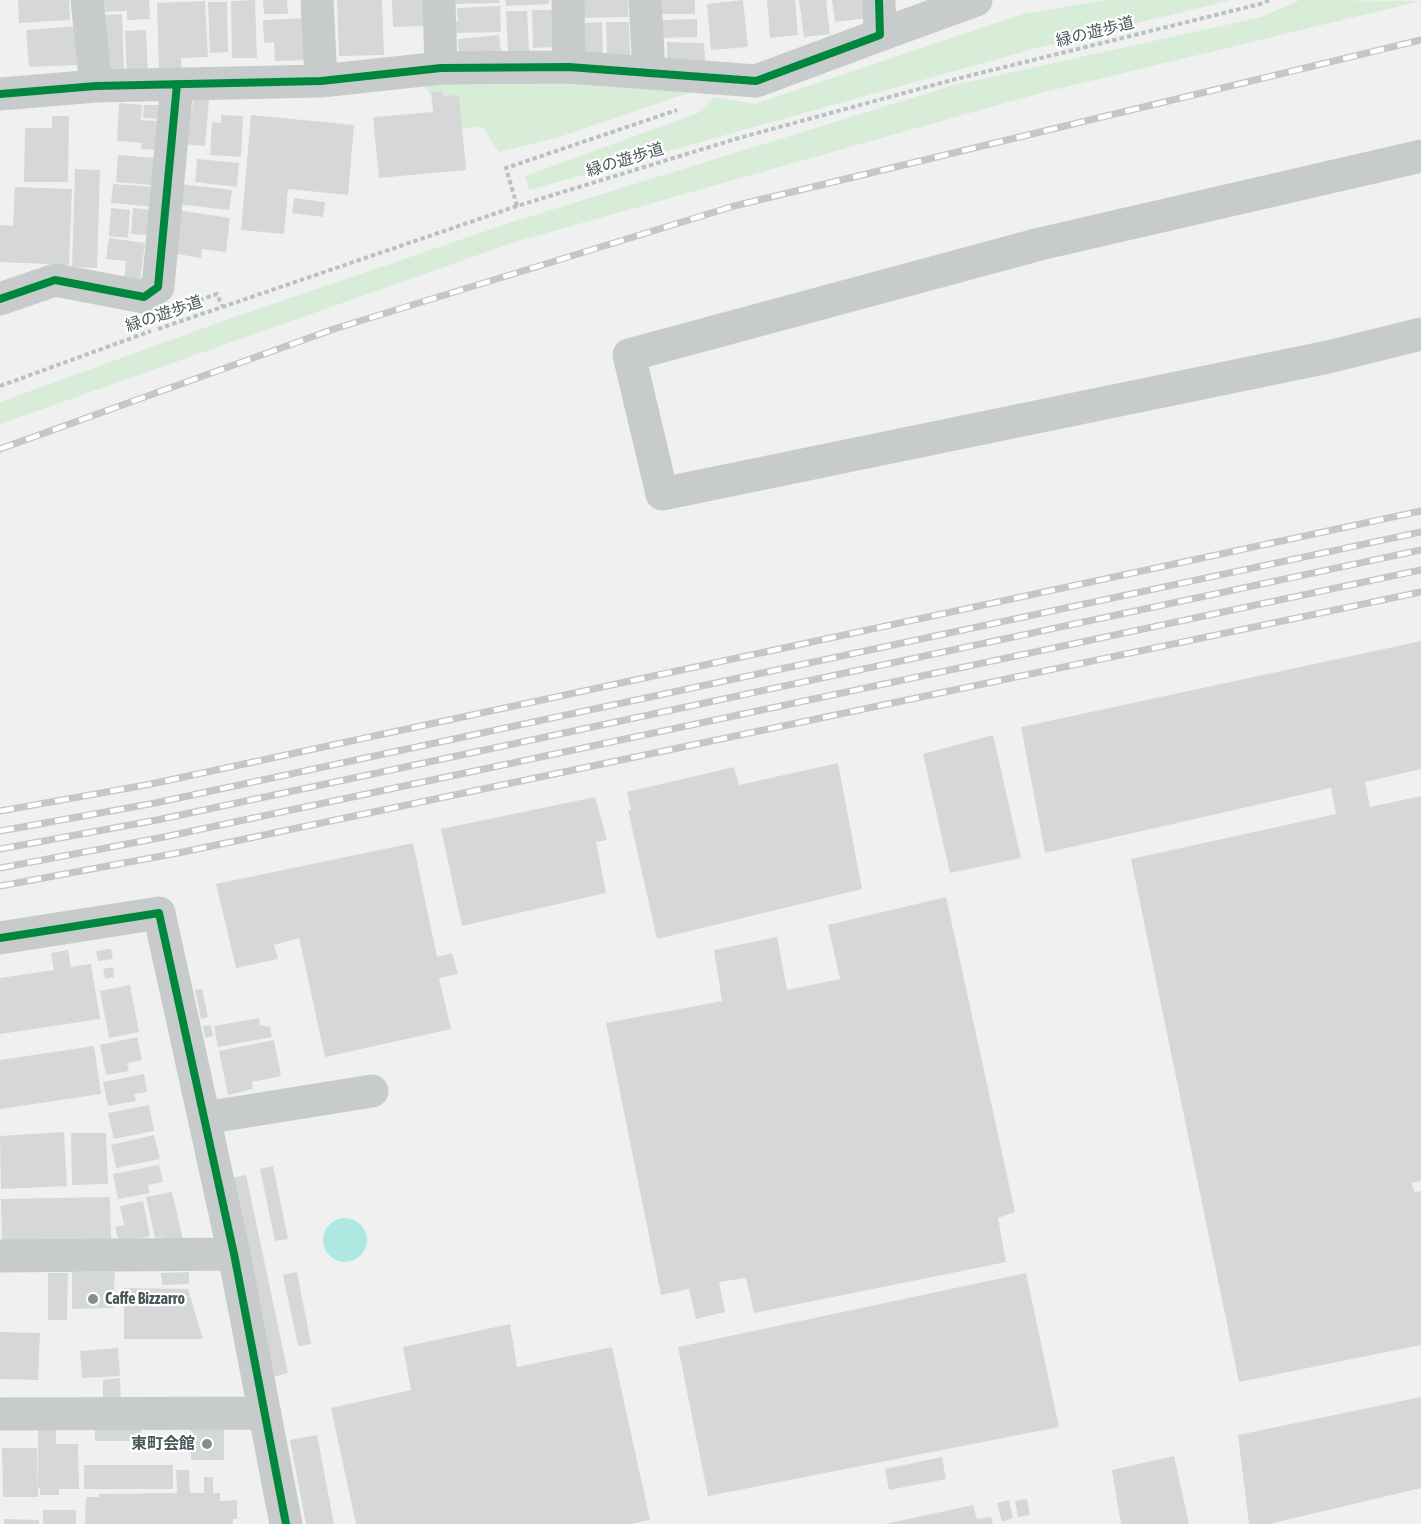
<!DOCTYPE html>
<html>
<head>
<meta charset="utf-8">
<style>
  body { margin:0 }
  canvas { display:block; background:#f0f0f0 }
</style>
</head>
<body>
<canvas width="1421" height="1524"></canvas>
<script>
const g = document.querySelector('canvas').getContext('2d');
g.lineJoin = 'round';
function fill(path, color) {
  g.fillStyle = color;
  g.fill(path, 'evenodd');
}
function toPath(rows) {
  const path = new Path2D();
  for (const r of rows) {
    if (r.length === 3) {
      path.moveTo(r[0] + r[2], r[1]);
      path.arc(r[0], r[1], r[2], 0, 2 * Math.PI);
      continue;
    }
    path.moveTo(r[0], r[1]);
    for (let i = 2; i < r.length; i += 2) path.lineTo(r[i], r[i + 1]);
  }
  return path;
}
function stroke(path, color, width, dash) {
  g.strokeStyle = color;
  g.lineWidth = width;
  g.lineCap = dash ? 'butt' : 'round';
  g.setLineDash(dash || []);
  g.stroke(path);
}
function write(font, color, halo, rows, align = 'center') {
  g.font = font + ' "Asap Condensed","Noto Sans JP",sans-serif';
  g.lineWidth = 4.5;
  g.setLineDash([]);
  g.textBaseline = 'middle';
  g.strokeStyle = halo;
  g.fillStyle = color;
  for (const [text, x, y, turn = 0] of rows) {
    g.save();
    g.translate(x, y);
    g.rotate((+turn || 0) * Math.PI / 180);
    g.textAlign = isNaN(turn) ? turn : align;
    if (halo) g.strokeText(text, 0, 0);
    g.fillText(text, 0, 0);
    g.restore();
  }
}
fill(toPath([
  [1105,0,1231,0,1037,48,529,190,525,176,698,113,714,97,755,104,1023,14],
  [1300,0,1421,1,1037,94,515,242,0,424,0,402,226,320,512,222,954,85,1262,17],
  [447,81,569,81,691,92,560,137,499,152,482,127,460,128,424,87]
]), '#d7edd8');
fill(toPath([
  [345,1240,22]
]), '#afe8e0');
fill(toPath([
  [18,0,69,0,70,20,19,23],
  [99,0,149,0,150,19,127,20,127,11,99,12],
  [255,0,257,58,232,58,231,1],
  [263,0,287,0,288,14,264,14],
  [337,0,382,0,384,55,339,56],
  [392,0,425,0,426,26,393,27],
  [455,0,499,0,500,3,455,4],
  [505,0,549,0,549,4,506,6],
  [581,0,628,0,628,17,582,18],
  [657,0,695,0,695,14,657,14],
  [743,0,748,47,711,50,707,4],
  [767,0,795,0,798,35,770,38],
  [799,0,826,0,830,34,804,37],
  [832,0,867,0,869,18,835,22],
  [205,1,208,57,181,58,182,71,159,72,157,3],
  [208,2,227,2,228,52,210,53],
  [500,6,501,32,451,33,450,21,458,21,457,8],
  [532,10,554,10,556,47,533,48],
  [506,11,527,11,529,51,508,52],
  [122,14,124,71,105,72,102,15],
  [306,18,308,60,275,61,274,42,264,43,263,20],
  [697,19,697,37,662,38,661,20],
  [602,22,603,55,584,56,584,23],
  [606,22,629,22,630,56,607,56],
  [75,26,77,65,29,67,26,30],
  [146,30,148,75,127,76,125,31],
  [499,35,501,52,459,55,458,39],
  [667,42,704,43,705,61,667,61],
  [443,91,443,96,459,95,466,170,379,178,373,117,433,112,431,92],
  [193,98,209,100,205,146,181,144,184,110,192,111],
  [119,103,142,105,141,120,157,121,156,150,141,149,142,143,117,141],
  [144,105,162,105,161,119,143,118],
  [221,115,243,116,241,157,210,155,212,122,221,123],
  [251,115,354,125,348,195,288,189,284,234,241,230],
  [52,116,69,116,68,182,24,182,25,128,52,128],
  [118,155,155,158,152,185,116,182],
  [197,159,239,163,237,187,195,182],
  [75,169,100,170,97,268,72,267],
  [113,184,155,187,154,207,111,203],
  [181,184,232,190,229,210,178,204],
  [15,187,72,189,69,265,0,262,0,225,13,226],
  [294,198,325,202,323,217,292,213],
  [111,208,130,210,128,238,109,236],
  [133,208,151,210,149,235,131,234],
  [177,210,230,218,226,252,202,249,201,258,171,253],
  [109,238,145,243,140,282,124,280,126,261,106,259],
  [1421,641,1421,769,1365,782,1370,807,1421,796,1421,1181,1412,1183,1414,1192,1421,1191,1421,1345,1239,1382,1131,859,1336,814,1331,788,1045,853,1021,727],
  [993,735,1021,858,950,873,923,754],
  [838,763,862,889,657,939,628,810,631,810,627,792,734,767,739,785],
  [595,797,607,840,596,842,606,893,462,926,441,829],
  [413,843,437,957,452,953,458,974,439,978,451,1029,325,1057,299,938,274,945,278,959,236,968,216,884],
  [946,897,1015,1212,998,1218,1006,1262,754,1313,746,1278,719,1282,725,1312,696,1319,689,1289,661,1295,606,1023,722,1001,714,950,777,937,787,990,840,979,828,925],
  [111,949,113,959,98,961,96,951],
  [68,950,71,967,91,964,100,1019,0,1034,0,978,54,970,51,953],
  [113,967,114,977,105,979,103,969],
  [130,985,139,1032,109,1038,100,991],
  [202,989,208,1017,201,1019,195,990],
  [259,1018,260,1025,270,1027,272,1037,218,1047,214,1026],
  [211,1025,213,1036,205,1038,203,1026],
  [137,1037,142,1060,127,1063,129,1071,106,1075,100,1045],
  [274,1040,281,1076,252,1082,253,1089,228,1095,219,1051],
  [94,1046,101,1094,0,1109,0,1060],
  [144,1074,147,1092,134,1094,136,1101,108,1106,103,1082],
  [149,1105,154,1131,114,1139,108,1113],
  [64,1132,67,1186,1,1189,0,1136],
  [71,1133,106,1133,108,1184,72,1185],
  [154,1135,160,1159,116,1168,111,1145],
  [159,1165,163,1182,148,1185,150,1193,118,1199,113,1174],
  [273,1166,288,1239,275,1241,260,1169],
  [246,1175,288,1373,274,1377,231,1178],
  [172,1192,183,1240,164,1244,162,1237,155,1238,146,1197],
  [110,1197,111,1239,2,1241,1,1199],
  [143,1201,150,1236,119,1243,115,1227,124,1225,120,1206],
  [72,1272,115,1272,113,1308,72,1309],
  [189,1272,189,1284,162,1285,161,1273],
  [297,1272,311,1344,298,1346,283,1275],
  [48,1273,68,1273,67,1320,48,1320],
  [1026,1273,1059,1427,708,1496,678,1347],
  [124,1288,188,1289,203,1339,124,1339],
  [510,1324,517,1367,612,1347,650,1520,631,1524,356,1524,331,1408,411,1390,403,1347],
  [0,1332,40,1333,38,1380,0,1379],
  [118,1348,120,1376,82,1378,80,1351],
  [120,1378,121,1403,103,1403,103,1380],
  [1421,1397,1421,1488,1269,1524,1249,1524,1238,1435],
  [38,1427,56,1427,56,1444,78,1444,79,1489,59,1489,59,1495,40,1495,40,1488,38,1488],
  [191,1428,224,1428,224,1460,191,1460],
  [141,1429,141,1441,95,1441,95,1430],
  [317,1435,334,1524,306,1524,290,1440],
  [2,1448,37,1448,38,1497,3,1497],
  [1174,1456,1189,1524,1121,1524,1112,1470],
  [942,1457,946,1479,889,1490,885,1469],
  [84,1465,173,1465,173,1489,84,1489],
  [176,1470,189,1470,190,1493,204,1493,204,1477,213,1477,213,1493,220,1493,220,1501,237,1500,237,1519,233,1519,233,1524,85,1524,86,1497,99,1497,99,1494,177,1493],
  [1027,1499,1030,1515,1018,1517,1015,1501],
  [1009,1500,1013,1518,1002,1522,997,1503],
  [973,1505,977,1519,991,1517,993,1524,885,1524],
  [43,1510,76,1510,76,1524,43,1524],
  [4,1519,39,1520,39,1524,4,1524]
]), '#d6d8d8');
stroke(toPath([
  [517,206,506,168,677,110],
  [185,305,217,294,222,306],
  [158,329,517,206,739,138,952,80,1260,4,1270,0],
  [0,386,151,331]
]), '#b9c3bd', 4, [4.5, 3]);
stroke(toPath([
  [87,0,96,86],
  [317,0,321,81],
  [439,0,441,68],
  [568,0,569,67],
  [645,0,649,71],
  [880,35,976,0],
  [0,94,96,86,321,81,441,68,569,67,756,81,880,35,879,0],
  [1421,156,1040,244,629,355,662,494,1328,357,1421,334],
  [0,299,55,280,144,297,158,287,177,84],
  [0,938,159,913,234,1254,286,1524],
  [204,1118,372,1091],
  [0,1256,234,1254],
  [0,1414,265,1413]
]), '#c8cbcc', 33);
const rail = toPath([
  [0,449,334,329,734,206,1421,40],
  [0,811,151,784,1421,511],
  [0,831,155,803,1421,532],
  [0,849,157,820,1421,550],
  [0,868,164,837,1421,570],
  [0,886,183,852,1421,592]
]);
stroke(rail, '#c4c6c7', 7);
stroke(rail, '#fff', 4.5, [14]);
stroke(toPath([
  [0,94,96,86,321,81,441,68,569,67,756,81,880,35,879,0],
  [0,299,55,280,144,297,158,287,177,84],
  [0,938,159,913,234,1254,286,1524]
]), '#00873e', 8);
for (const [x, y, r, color] of [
  [93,1299,6,"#838d8f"],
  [207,1444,6,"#838d8f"]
]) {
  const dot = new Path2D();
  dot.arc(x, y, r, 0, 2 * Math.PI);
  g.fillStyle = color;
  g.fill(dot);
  stroke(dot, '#fff', 2);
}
write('16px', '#49585b', '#fff', [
  ["緑の遊歩道",1095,32,-14],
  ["緑の遊歩道",625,160,-17],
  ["緑の遊歩道",164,314,-19]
]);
write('bold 16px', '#49585b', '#fff', [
  ["Caffe Bizzarro",105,1299],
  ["東町会館",195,1444,"right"]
], 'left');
</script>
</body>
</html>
